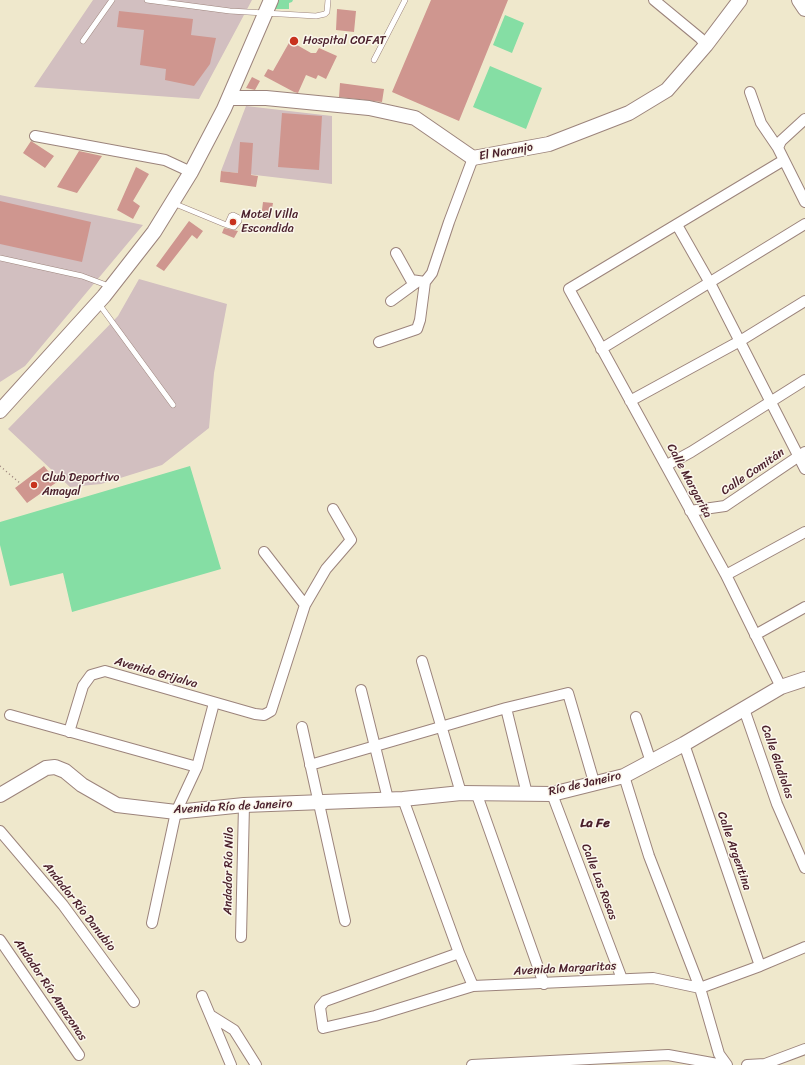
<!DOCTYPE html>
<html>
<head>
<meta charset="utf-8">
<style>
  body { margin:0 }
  canvas { display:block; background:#efe8cc }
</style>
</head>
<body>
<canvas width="805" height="1065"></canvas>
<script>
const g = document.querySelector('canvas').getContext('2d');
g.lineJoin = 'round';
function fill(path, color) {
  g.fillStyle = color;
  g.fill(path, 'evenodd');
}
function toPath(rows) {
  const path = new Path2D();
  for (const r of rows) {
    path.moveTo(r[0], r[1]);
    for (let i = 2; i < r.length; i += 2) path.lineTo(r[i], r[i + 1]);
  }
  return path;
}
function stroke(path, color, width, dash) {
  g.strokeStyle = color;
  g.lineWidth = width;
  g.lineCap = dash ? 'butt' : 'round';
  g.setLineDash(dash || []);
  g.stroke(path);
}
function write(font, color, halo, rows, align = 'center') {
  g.font = font + ' Sriracha,sans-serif';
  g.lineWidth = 3;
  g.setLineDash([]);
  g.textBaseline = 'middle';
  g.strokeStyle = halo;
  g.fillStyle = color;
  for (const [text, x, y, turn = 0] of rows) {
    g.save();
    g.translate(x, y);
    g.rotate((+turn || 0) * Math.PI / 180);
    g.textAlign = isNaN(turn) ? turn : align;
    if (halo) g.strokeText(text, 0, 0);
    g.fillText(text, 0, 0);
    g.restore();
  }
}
fill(toPath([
  [93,0,252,0,199,99,34,87],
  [246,106,332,116,332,184,221,171],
  [0,195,143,225,25,366,0,382],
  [139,279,227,304,214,373,209,428,162,465,101,484,70,487,8,429,118,316]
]), '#d2bfc0');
fill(toPath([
  [273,0,293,0,292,2,289,3,289,9,274,9],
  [505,15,524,23,512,53,493,45],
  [490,66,542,88,526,129,473,107],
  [190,466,221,569,72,612,63,573,10,586,0,545,0,522]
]), '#85dea4');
fill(toPath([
  [431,0,508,0,459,121,392,92],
  [337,9,356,11,354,32,336,30],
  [119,11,193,19,191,35,216,38,210,64,194,86,165,80,166,69,140,65,144,30,117,27],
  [290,41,311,53,316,53,319,48,337,56,326,79,318,75,316,79,306,75,298,93,294,92,264,76,268,69,273,71],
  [252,77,260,81,255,90,246,88],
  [340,83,384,89,382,102,339,97],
  [282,113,322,116,319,170,278,167],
  [31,141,54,156,45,168,23,153],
  [240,142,253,143,251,175,258,176,256,187,220,182,221,171,238,173],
  [79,151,102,156,77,193,57,187],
  [136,167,149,174,133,201,140,206,133,219,117,210],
  [0,201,91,222,82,262,0,244],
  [263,202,273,203,270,220,261,218],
  [189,221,203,231,197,239,192,235,164,271,156,266],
  [224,228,238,231,234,238,222,233],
  [44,466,57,482,27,503,15,488]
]), '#cf968f');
const lane = toPath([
  [147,0,230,11,316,16,325,14,327,12,328,0],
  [83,41,112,0],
  [374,60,405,0],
  [173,203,224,224,227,225,234,227,239,221,239,218,233,215,231,216,227,225],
  [0,258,82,276,109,286],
  [99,304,173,405]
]);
const street = toPath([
  [654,0,700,38,706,45],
  [750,92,761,123,778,148,805,202],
  [35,136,165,160,191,172],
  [778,148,781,141,805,119],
  [677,225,710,283,805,469],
  [396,253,411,280,425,282,432,273,449,222,473,158],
  [391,301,417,282],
  [379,342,417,329,420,320,425,282],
  [601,349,805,224],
  [630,401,740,341,805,301],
  [667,465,691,452,805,380],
  [690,511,725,506,805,452],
  [264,552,305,605],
  [726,575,805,532],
  [755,635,805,607],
  [422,661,461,793],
  [781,687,726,575,569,289,784,160],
  [361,690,388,799],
  [506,708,527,794],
  [744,709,777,804,805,868],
  [10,715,197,767],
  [636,717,651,762],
  [302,727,345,921],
  [69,732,83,686,91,675,105,671,255,714,264,715,271,711,305,605,326,569,351,540,333,509],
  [684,744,760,966],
  [310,765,506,708,568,693,594,782],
  [624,776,649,856,700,988,719,1054,727,1065],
  [552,794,622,979],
  [477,795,544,984],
  [403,799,459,953,473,986],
  [0,831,63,905,134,1002],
  [152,923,176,812,197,767,214,703],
  [241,937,244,805],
  [0,940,79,1055],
  [459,953,325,1001,320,1007,323,1028,375,1016,473,986,653,978,700,988,760,966,805,947],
  [202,996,231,1065],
  [210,1015,234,1030,256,1065],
  [472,1065,668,1055,723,1065],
  [747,1065,765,1064,805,1049]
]);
const secondary = toPath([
  [799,0,805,9],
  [229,98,266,98,369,108,415,118,473,158,549,144,629,113,667,90,706,45,740,0],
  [0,411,104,296,154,232,191,172,224,109,271,0],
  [0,795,46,768,55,767,65,771,82,785,117,805,176,812,244,805,403,799,461,793,552,794,624,776,684,744,781,687,805,679]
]);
stroke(lane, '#9c847c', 6);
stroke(street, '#9c847c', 12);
stroke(secondary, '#9c847c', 16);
stroke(toPath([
  [0,466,21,484]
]), '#9c847c', 1.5, [1, 3]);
stroke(lane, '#fff', 5);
stroke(street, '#fff', 10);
stroke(secondary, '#fff', 14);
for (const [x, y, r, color] of [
  [294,41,5,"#c8321e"],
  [233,222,4,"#c8321e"],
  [34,485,4,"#c8321e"]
]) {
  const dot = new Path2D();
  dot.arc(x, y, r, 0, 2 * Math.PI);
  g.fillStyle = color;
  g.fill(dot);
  stroke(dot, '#fbf7ec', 1.5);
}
write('12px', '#4a1f2b', '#fbf7ec', [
  ["Hospital COFAT",303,41],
  ["Motel Villa",241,215],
  ["Escondida",241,229],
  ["Club Deportivo",42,478],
  ["Amayal",42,492]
], 'left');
write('12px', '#4a1f2b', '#fbf7ec', [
  ["El Naranjo",506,152,-10],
  ["Calle Comitán",753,472,-34],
  ["Calle Margarita",689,481,62],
  ["Avenida Grijalva",156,673,16],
  ["Calle Gladiolas",777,762,71],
  ["Río de Janeiro",585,784,-13],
  ["Avenida Río de Janeiro",233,807,-3],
  ["Calle Argentina",734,851,71],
  ["Andador Río Nilo",229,871,-89],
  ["Calle Las Rosas",599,882,69],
  ["Andador Río Danubio",79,907,52],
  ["Avenida Margaritas",565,969,-3],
  ["Andador Río Amazonas",50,990,56]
]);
write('bold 13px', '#4a1f2b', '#fbf7ec', [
  ["La Fe",595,824]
]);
</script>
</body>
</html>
